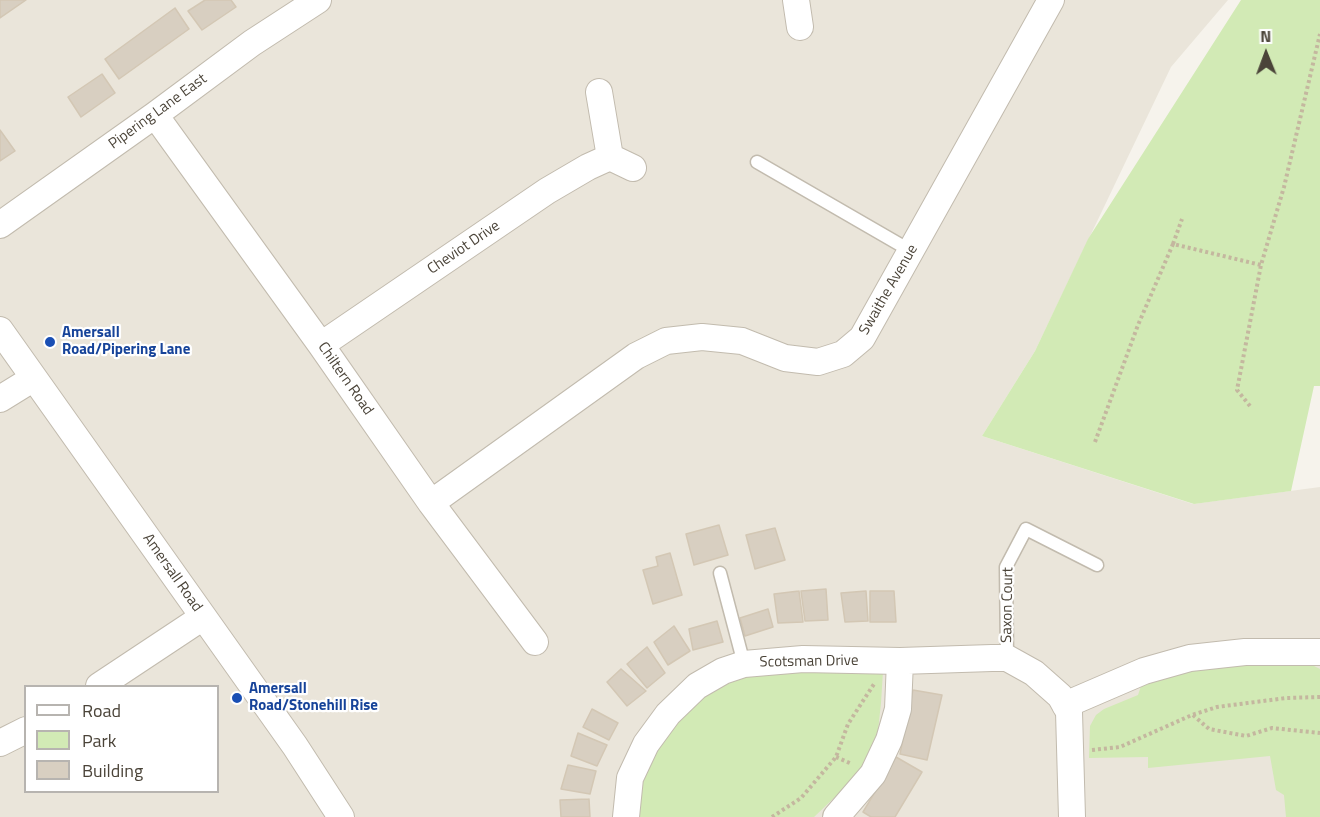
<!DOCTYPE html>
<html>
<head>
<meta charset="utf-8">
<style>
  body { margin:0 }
  #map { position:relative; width:1320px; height:817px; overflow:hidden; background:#f6f3ec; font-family:"Titillium Web",sans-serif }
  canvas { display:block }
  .legend { position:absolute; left:24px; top:685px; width:195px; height:108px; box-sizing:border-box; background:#fff; border:2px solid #b7b4b0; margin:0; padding:8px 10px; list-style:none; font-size:18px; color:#4b4439 }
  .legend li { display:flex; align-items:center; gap:12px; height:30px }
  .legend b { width:30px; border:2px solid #b7b4b0 }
  .north { position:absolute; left:1236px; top:24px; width:60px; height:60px; -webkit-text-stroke:4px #fff; paint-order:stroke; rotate:359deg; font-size:16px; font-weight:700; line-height:24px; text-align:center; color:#4b4439 }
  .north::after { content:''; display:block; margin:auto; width:21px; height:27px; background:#4b4439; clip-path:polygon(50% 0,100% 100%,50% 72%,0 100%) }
</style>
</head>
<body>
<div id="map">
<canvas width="1320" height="817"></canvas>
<ul class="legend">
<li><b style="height:8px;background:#fff"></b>Road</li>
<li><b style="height:16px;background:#d2eab5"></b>Park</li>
<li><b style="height:16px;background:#d8cfc1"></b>Building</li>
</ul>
<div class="north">N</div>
</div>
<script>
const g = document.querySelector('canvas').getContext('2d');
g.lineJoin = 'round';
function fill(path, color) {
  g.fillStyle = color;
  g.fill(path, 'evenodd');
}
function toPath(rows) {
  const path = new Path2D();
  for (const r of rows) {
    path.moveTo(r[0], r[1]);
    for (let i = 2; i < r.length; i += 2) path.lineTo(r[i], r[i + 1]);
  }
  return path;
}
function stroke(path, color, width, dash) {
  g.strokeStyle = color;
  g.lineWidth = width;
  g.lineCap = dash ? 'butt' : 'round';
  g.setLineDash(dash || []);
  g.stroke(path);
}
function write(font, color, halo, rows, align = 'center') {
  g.font = font + ' "Titillium Web",sans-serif';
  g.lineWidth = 4.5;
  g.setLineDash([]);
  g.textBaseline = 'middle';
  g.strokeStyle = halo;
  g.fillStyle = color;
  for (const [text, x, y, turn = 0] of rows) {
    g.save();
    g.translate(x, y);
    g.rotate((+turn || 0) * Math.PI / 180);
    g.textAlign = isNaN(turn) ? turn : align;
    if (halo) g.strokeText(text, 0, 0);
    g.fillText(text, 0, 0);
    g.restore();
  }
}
fill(toPath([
  [0,0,1228,0,1171,67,1035,351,982,436,1193,504,1320,487,1320,817,0,817],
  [26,686,218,686,218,792,26,792]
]), '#eae5da');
fill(toPath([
  [1241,0,1320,0,1320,386,1314,386,1291,491,1194,504,982,436,1035,351,1088,239],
  [1255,664,1312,665,1320,669,1320,817,1286,817,1284,795,1276,790,1270,756,1148,768,1148,757,1089,758,1090,726,1096,715,1104,709,1138,695,1141,686,1196,670],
  [773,671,883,671,881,703,878,731,859,774,814,817,635,817,649,757,680,712,737,676]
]), '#d2eab5');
const building = toPath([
  [0,0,26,0,0,18,0,0],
  [205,0,231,0,236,7,202,30,188,11,205,0],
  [175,8,189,29,119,79,105,59,175,8],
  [102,74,115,93,81,117,68,97,102,74],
  [0,130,15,151,0,161,0,130],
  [719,525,728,555,694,565,686,534,719,525],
  [775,528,785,560,755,569,746,535,775,528],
  [670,553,682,595,653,604,643,570,658,566,656,557,670,553],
  [826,589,828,620,805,621,801,591,826,589],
  [799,591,803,622,778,623,774,594,799,591],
  [866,591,868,621,845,622,841,593,866,591],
  [870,591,894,591,896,622,870,622,870,591],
  [768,609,773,627,745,636,740,618,768,609],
  [717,621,723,642,693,650,689,629,717,621],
  [674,626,690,651,668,665,654,642,674,626],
  [647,647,665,673,647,688,627,664,647,647],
  [621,669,646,691,627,706,607,682,621,669],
  [913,690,942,695,927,760,900,754,913,690],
  [592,709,618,723,609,740,583,727,592,709],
  [578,733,607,745,597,766,571,756,578,733],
  [896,757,922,772,895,817,871,817,863,812,896,757],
  [568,765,596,771,590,794,561,789,568,765],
  [589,799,590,817,561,817,560,800,589,799]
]);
fill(building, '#d8cfc1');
stroke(building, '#d3c7b4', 1.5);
const lane = toPath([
  [757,162,911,251],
  [720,573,744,664],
  [1007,658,1006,567,1026,529,1097,565]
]);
const street = toPath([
  [796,0,800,27],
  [599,92,610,157,633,168],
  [155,115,321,345,431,503,535,642],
  [0,225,155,115,252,43,318,0],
  [0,330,295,746,341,817],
  [321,345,547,191,588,167,610,157],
  [0,399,34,378],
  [431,503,636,356,666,341,702,337,742,341,785,358,818,362,843,354,862,338,1051,0],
  [99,686,203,617],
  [1065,705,1144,671,1190,658,1245,652,1320,652],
  [0,743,26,730],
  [626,817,630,778,646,744,668,714,697,686,723,671,744,664,803,659,900,661,992,658,1007,658,1034,673,1060,696,1069,712,1072,817],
  [836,817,873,774,889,740,898,709,900,661]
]);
stroke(lane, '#c2bbae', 15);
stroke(street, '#c2bbae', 28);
stroke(toPath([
  [1173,244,1182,219],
  [1250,406,1237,390,1261,265,1284,187,1320,34],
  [1095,442,1138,325,1173,244,1261,265],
  [1193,715,1209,729,1246,736,1272,728,1320,733],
  [1092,750,1120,747,1192,715,1217,707,1286,698,1320,697],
  [836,757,852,764],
  [772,817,801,798,836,757,848,724,874,684]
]), '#c4b79f', 4, [3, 3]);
stroke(lane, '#fff', 12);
stroke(street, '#fff', 26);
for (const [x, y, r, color] of [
  [50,342,6,"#1a4fb4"],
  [237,698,6,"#1a4fb4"]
]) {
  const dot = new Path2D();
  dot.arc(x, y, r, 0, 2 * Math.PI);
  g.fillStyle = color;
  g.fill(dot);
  stroke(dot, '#fff', 2);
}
write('15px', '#4b4439', '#fff', [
  ["Pipering Lane East",158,112,-36],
  ["Cheviot Drive",464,248,-34],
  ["Swaithe Avenue",889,290,-60],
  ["Chiltern Road",345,379,55],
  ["Amersall Road",172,573,55],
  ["Saxon Court",1008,605,-89],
  ["Scotsman Drive",809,662,-1]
]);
write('bold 15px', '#164399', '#fff', [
  ["Amersall",62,333],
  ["Road/Pipering Lane",62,350],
  ["Amersall",249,689],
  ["Road/Stonehill Rise",249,706]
], 'left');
</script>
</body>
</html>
